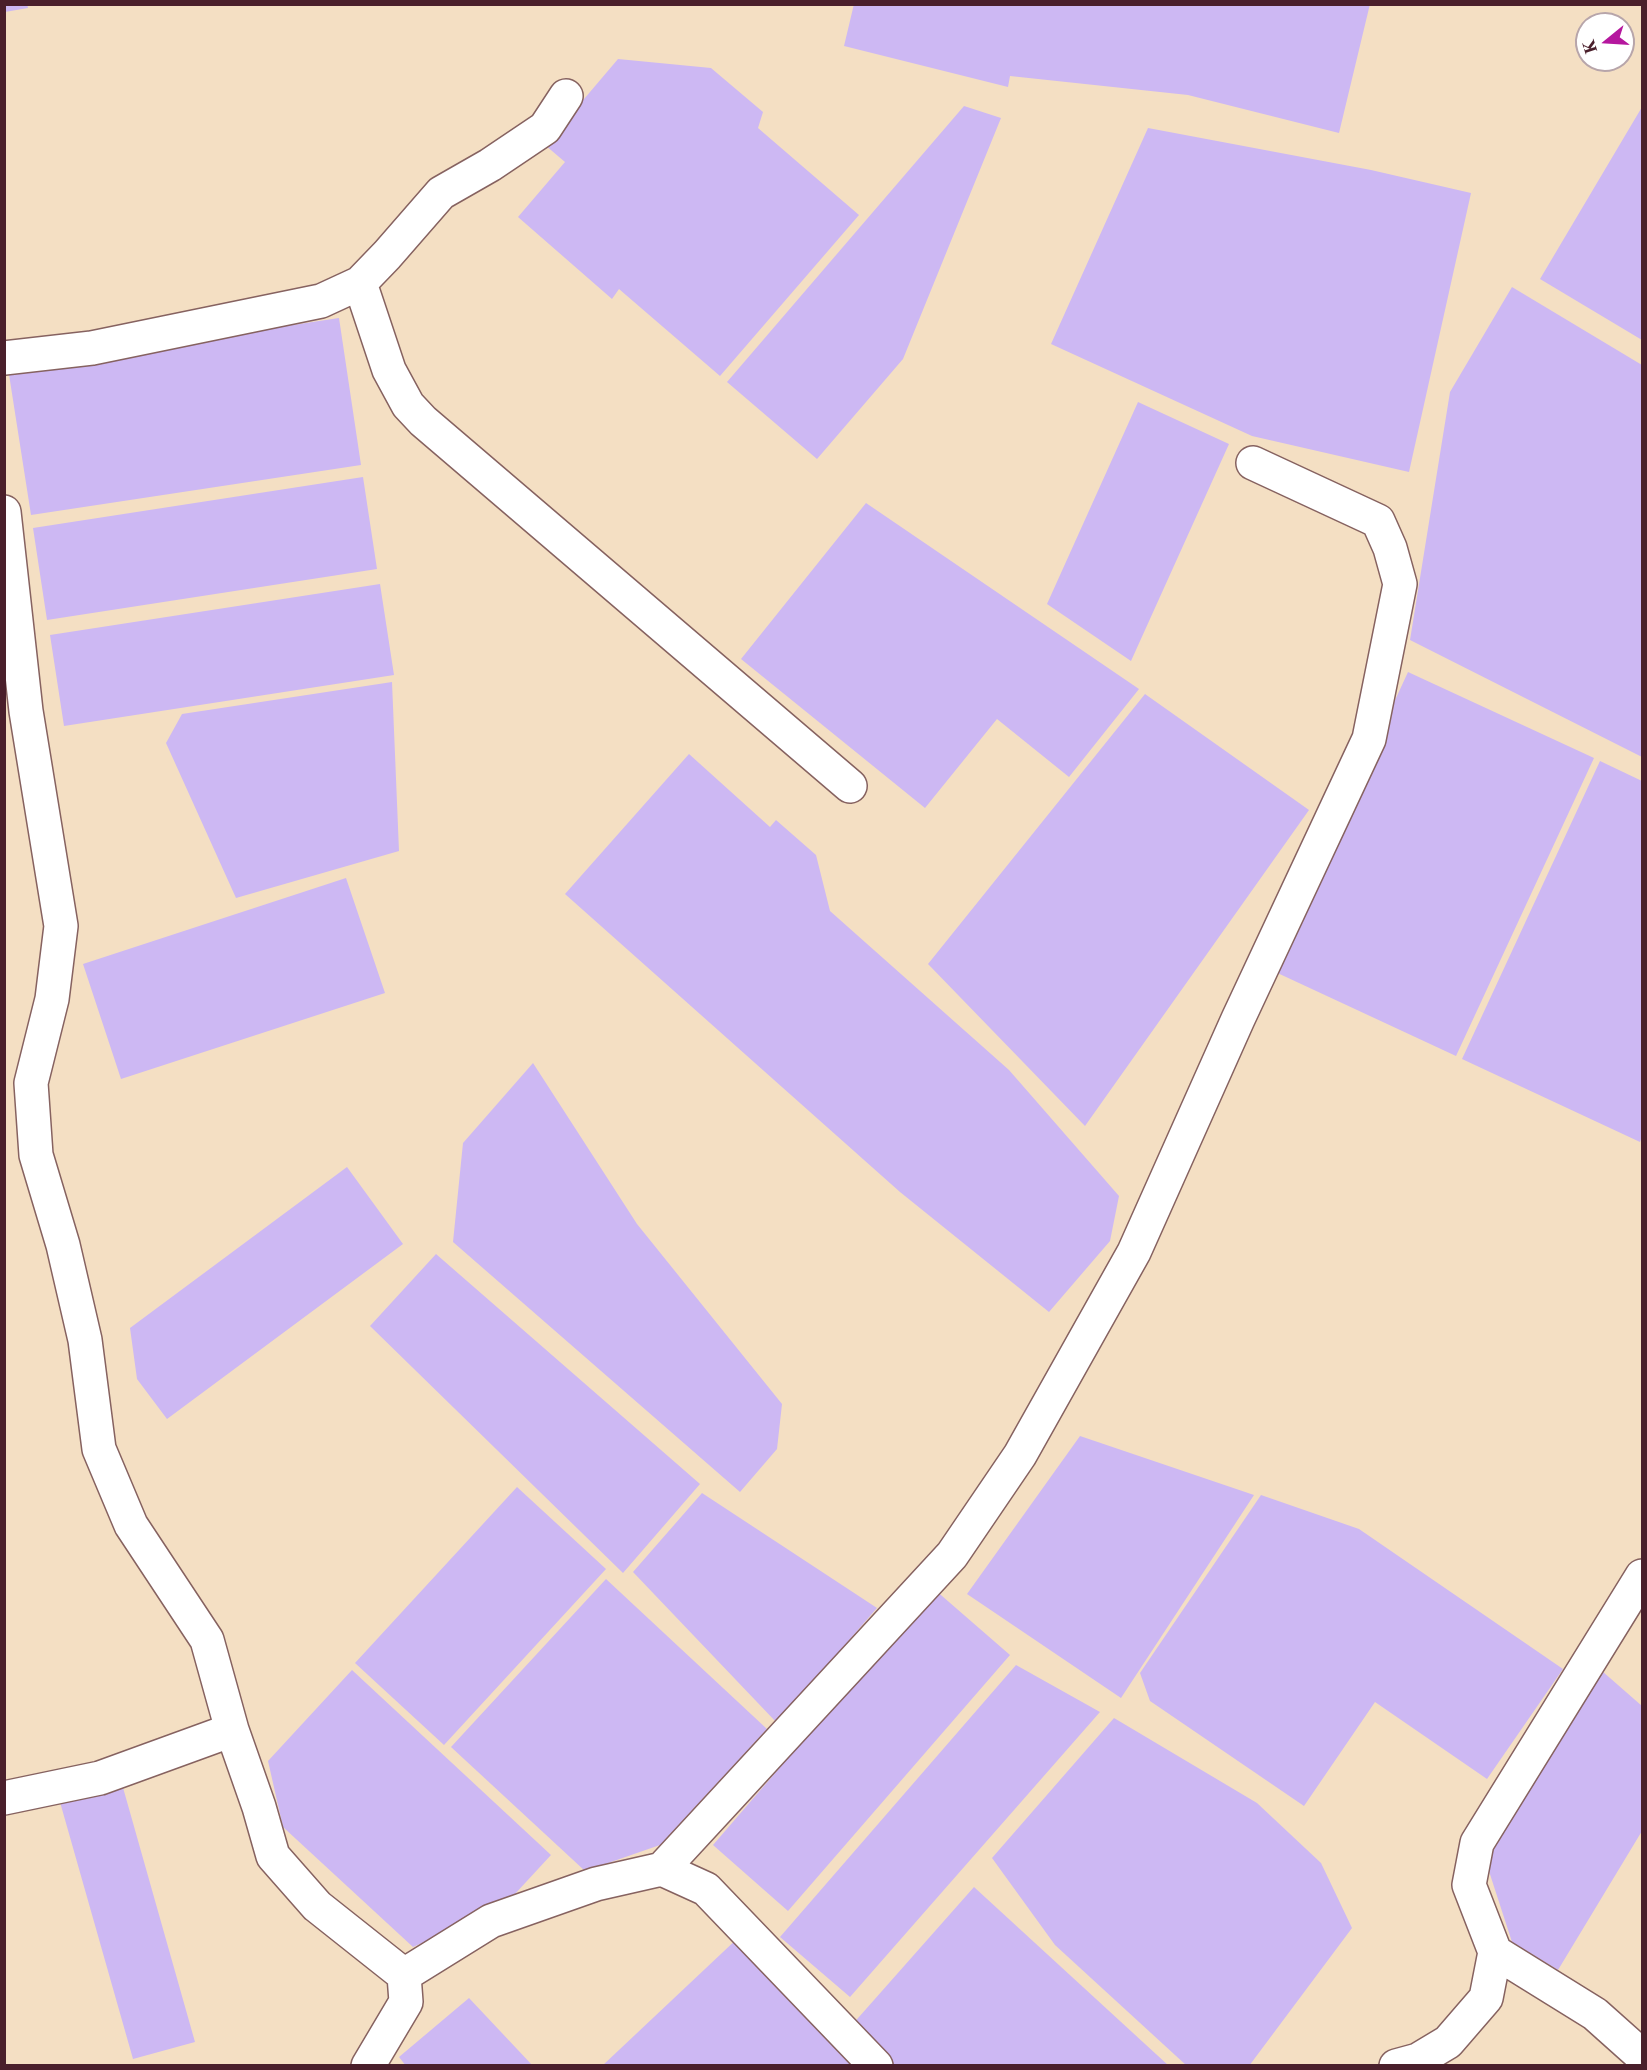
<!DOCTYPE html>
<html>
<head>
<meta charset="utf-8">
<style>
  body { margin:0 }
  #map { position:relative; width:1647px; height:2070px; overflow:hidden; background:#f4dfc3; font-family:"Libre Caslon Text",serif }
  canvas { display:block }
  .frame { position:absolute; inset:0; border:6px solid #4a1f2b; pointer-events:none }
  .north { position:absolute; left:1575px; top:12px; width:60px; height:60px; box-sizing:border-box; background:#fff; border:2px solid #b7a5aa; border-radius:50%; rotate:252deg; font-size:16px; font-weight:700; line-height:24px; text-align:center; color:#4a1f2b }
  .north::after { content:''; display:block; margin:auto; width:21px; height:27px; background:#b5179e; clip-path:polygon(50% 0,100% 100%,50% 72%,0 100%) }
</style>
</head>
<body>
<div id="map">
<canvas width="1647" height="2070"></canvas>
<div class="frame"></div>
<div class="north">K</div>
</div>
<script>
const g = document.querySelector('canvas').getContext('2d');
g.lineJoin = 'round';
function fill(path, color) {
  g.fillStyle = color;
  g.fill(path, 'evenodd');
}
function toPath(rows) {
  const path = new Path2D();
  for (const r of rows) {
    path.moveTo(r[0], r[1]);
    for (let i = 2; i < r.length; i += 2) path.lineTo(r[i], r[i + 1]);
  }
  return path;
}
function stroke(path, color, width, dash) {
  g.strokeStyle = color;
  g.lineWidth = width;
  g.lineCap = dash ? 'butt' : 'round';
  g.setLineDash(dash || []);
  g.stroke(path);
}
fill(toPath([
  [5,4,27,4,28,8,5,12],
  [854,4,1370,4,1339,133,1188,95,1010,76,1008,87,844,46],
  [618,59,711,68,763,112,758,128,859,215,720,376,619,289,612,299,518,217,565,162,545,145],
  [964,106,1001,118,903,359,817,459,727,382],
  [1642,107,1642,340,1540,279],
  [1148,128,1371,170,1471,193,1409,472,1252,436,1051,344],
  [1512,287,1642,365,1642,757,1410,640,1450,392],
  [339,318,361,465,31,515,8,368],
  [1138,402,1229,444,1131,661,1047,604],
  [363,477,377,569,47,620,33,528],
  [866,503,1139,689,1069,777,997,719,925,808,741,659],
  [380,584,394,675,64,726,50,635],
  [1408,672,1594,758,1456,1056,1271,970],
  [392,682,399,851,236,898,166,743,182,714],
  [1145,694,1309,810,1085,1126,928,964],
  [689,754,770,827,776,820,816,855,830,911,1009,1070,1119,1196,1110,1241,1049,1312,900,1192,565,894],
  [1600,761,1642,781,1642,1136,1640,1142,1462,1059],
  [346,878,385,993,121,1079,83,964],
  [533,1063,637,1224,782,1404,777,1449,740,1492,453,1242,463,1143],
  [347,1167,403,1244,167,1419,137,1379,130,1328],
  [436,1254,700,1484,623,1573,370,1326],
  [1080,1436,1254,1495,1121,1698,967,1594],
  [517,1487,606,1569,444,1745,355,1663],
  [702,1493,877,1608,777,1723,633,1572],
  [1261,1495,1359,1529,1563,1669,1487,1779,1375,1702,1304,1806,1150,1701,1140,1673],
  [606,1579,767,1729,660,1845,585,1871,451,1747],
  [934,1589,1010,1655,788,1911,713,1845],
  [1016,1665,1100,1712,850,1997,780,1937],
  [352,1670,551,1855,502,1908,413,1947,283,1827,268,1761],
  [1602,1671,1642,1706,1642,1831,1558,1970,1512,1942,1486,1862],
  [1114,1718,1257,1803,1321,1863,1352,1928,1249,2066,1187,2066,1055,1945,992,1858],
  [120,1777,195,2042,133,2059,58,1795],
  [974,1887,1169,2066,893,2066,851,2026],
  [740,1936,860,2066,602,2066],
  [469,1998,533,2066,406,2066,399,2057]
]), '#cdb8f3');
const minor = toPath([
  [360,283,389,370,408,405,423,421,850,786],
  [4,358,92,348,321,301,360,283,387,255,441,193,490,165,545,128,566,96],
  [4,512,26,711,61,926,52,999,31,1083,36,1155,63,1245,85,1340,99,1449,131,1525,207,1640,232,1730,259,1807,273,1856,317,1906,404,1975,406,2002,368,2066],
  [4,1798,100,1778,232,1730],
  [662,1869,706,1889,876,2066],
  [1495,1952,1595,2014,1642,2056],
  [404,1975,491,1921,596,1884,662,1869,952,1555,1020,1455,1134,1252,1238,1019,1369,739,1400,584,1390,548,1378,521,1253,463],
  [1396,2066,1418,2060,1448,2042,1486,1998,1495,1952,1469,1885,1477,1843,1642,1576]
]);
stroke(minor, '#866260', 36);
stroke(minor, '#fff', 33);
</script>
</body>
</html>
